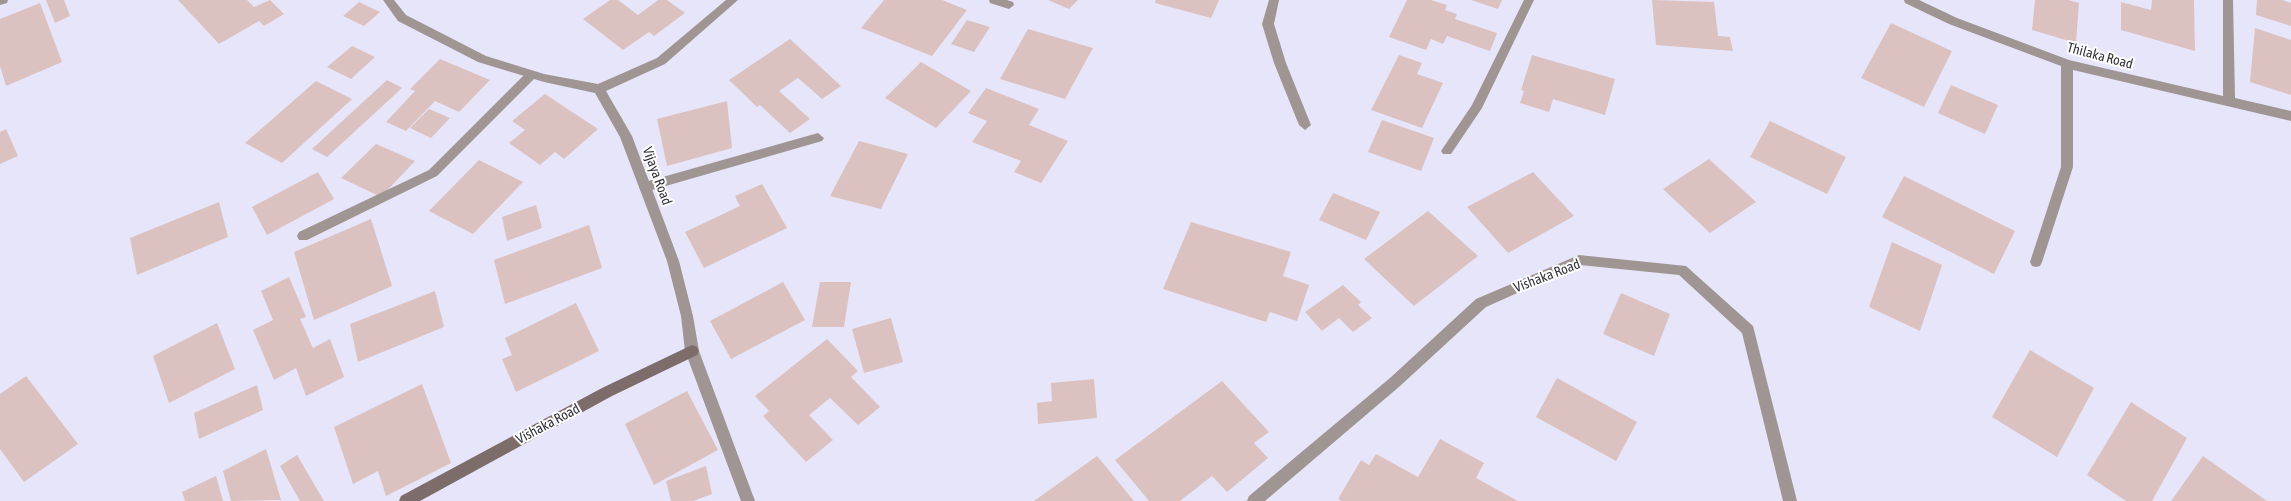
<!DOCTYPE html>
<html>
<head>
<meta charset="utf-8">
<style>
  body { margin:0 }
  canvas { display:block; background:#e7e5fa }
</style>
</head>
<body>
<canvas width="2291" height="501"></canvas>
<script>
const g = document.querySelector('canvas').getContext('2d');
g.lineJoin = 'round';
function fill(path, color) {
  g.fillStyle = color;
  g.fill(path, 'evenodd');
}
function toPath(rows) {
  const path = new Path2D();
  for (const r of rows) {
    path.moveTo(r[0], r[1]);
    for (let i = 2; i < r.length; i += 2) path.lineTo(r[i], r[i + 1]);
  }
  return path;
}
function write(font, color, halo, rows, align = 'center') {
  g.font = font + ' "Asap Condensed",sans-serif';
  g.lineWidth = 4;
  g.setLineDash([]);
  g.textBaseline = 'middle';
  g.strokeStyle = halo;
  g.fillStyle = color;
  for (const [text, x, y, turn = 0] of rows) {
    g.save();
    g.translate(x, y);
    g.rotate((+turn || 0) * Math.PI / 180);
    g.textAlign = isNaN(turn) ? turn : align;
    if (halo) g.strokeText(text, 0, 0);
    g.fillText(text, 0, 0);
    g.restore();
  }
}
fill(toPath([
  [46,0,64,0,70,16,55,23],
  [178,0,247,0,254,7,270,0,284,14,264,26,259,21,219,44],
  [610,0,618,0,638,15,658,0,667,0,685,13,654,36,649,32,623,50,583,19],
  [884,0,942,0,967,10,932,56,861,28],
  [1048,0,1078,0,1069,9],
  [1156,0,1219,0,1211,18,1155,3],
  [1407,0,1431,0,1447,5,1445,10,1457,14,1455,19,1497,33,1490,51,1447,36,1443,44,1431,39,1426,50,1389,37],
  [1471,0,1502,0,1498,9],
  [1652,0,1714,2,1718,36,1730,37,1733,51,1656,45],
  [2035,0,2068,0,2079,3,2076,43,2032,30],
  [2152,0,2194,0,2195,51,2121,30,2121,2,2151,10],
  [2257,0,2282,0,2291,3,2291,26,2256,15],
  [359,2,380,12,364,26,343,16],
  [40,3,62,62,6,86,0,66,0,19],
  [967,20,990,27,974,52,951,44],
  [1891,23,1952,51,1924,107,1861,78],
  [2255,28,2291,40,2291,95,2250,82],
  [1028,29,1093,48,1065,99,1000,79],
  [790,39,841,86,822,99,798,78,779,91,810,119,790,133,760,105,757,107,729,80],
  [352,46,375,57,351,79,327,67],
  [1399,55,1422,63,1417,74,1443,83,1422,128,1371,110],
  [1532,55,1615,79,1605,115,1553,99,1549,112,1520,103,1524,91,1521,90],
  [440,59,490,80,459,112,435,101,406,131,386,122,415,91,410,89],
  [921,62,971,91,936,128,885,98],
  [387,80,402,88,327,157,312,149],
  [316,81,352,99,282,163,245,143],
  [1951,85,1998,105,1985,134,1938,113],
  [986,88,1039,109,1029,125,1068,141,1041,183,1014,172,1021,161,972,142,987,121,968,113],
  [545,94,598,129,564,159,555,152,540,165,509,143,525,130,512,121],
  [727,101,732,148,667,166,657,119],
  [429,109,450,118,431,138,410,128],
  [1382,120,1434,138,1421,171,1368,152],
  [1770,121,1846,157,1827,194,1750,157],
  [6,129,18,156,0,164,0,132],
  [859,141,908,154,881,209,830,196],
  [376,144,415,161,381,197,341,178],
  [1709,159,1756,202,1710,233,1663,189],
  [479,160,523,182,473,234,429,211],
  [318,172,334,199,267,235,252,207],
  [1533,172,1574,216,1508,253,1467,207],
  [1904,176,2015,231,1994,274,1882,217],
  [762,184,787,228,704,268,685,232,740,206,735,196],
  [1333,193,1380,212,1366,240,1319,220],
  [219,202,228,237,137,275,130,238],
  [536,205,542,228,507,241,502,217],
  [1428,211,1478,256,1414,306,1364,259],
  [371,219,392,286,314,320,294,252],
  [1191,222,1291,252,1283,276,1309,285,1297,321,1270,312,1266,322,1163,289],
  [589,225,602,268,505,304,494,260],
  [1892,242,1942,265,1920,331,1869,307],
  [289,277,306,317,300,319,313,348,330,339,344,377,306,396,296,368,274,380,253,330,273,320,261,291],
  [783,282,805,320,731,359,710,321],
  [820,282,851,282,844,327,812,327],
  [1343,285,1361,302,1358,305,1372,318,1353,332,1339,318,1322,331,1305,312],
  [435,291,444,327,358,362,350,324],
  [1621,293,1670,314,1654,356,1603,334],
  [576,303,599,351,516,392,502,359,512,355,505,338],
  [891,318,903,362,864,373,852,329],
  [217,323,235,369,169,403,153,356],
  [827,339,858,371,851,377,880,407,858,425,830,398,809,415,833,440,806,462,763,416,769,411,755,396],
  [2030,350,2094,388,2057,457,1992,417],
  [26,376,78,444,24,482,0,449,0,394],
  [1557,378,1637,422,1616,461,1536,417],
  [1094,379,1097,418,1038,424,1037,403,1052,401,1051,383],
  [1222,381,1269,432,1254,443,1268,458,1227,492,1212,476,1180,501,1149,501,1115,460],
  [422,384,451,463,386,496,378,471,353,484,334,427],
  [257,385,263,410,199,439,194,413],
  [687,391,718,450,654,485,625,424],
  [2131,402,2187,438,2152,501,2126,501,2087,475],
  [1440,439,1484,463,1476,478,1518,501,1342,501,1338,499,1361,460,1369,465,1376,454,1418,477],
  [266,449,281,500,231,501,223,471],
  [297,455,324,501,300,501,280,466],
  [1097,456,1134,501,1034,501],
  [2203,456,2267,501,2171,501],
  [706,466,712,494,693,501,671,501,666,481],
  [216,476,223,501,185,501,182,492]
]), '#dbc2c0');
fill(toPath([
  [1269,0,1279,0,1274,24,1286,63,1311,125,1305,130,1299,125,1274,63,1262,24,1269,0],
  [1524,0,1534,0,1482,108,1451,154,1443,154,1441,151,1443,148,1472,105,1524,0],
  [531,71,537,75,535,78,437,176,307,240,299,240,297,236,299,232,429,170,527,72,531,71],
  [818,133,824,138,822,141,645,192,641,191,639,187,641,183,645,182,818,133]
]), '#9f9593');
fill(toPath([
  [0,0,8,0,7,3,0,5,0,0],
  [383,0,394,0,406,15,486,56,544,74,598,84,657,58,726,0,738,0,665,64,606,91,632,136,679,261,693,316,699,351,755,501,741,501,685,351,681,316,667,261,620,137,595,93,544,82,478,62,398,21,383,0],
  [989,0,1007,0,1013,2,1014,5,1009,9,990,3,989,0],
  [1904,0,1919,0,1957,18,2069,60,2223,96,2223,0,2233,0,2235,98,2291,111,2291,121,2073,70,2073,167,2042,262,2040,266,2036,267,2032,266,2030,262,2061,167,2061,66,1949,24,1905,3,1904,0],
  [1579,255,1686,266,1753,326,1797,501,1783,501,1742,333,1679,275,1580,265,1486,307,1400,386,1265,501,1247,501,1249,496,1390,378,1476,299,1579,255]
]), '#9f9593');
fill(toPath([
  [692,345,697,347,699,351,697,355,612,396,420,501,399,501,401,496,602,388,692,345]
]), '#7c6d6a');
write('14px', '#33333b', '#fff', [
  ["Thilaka Road",2100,56,15],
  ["Vijaya Road",657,176,70],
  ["Vishaka Road",1547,276,-21],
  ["Vishaka Road",548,424,-28]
]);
</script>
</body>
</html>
